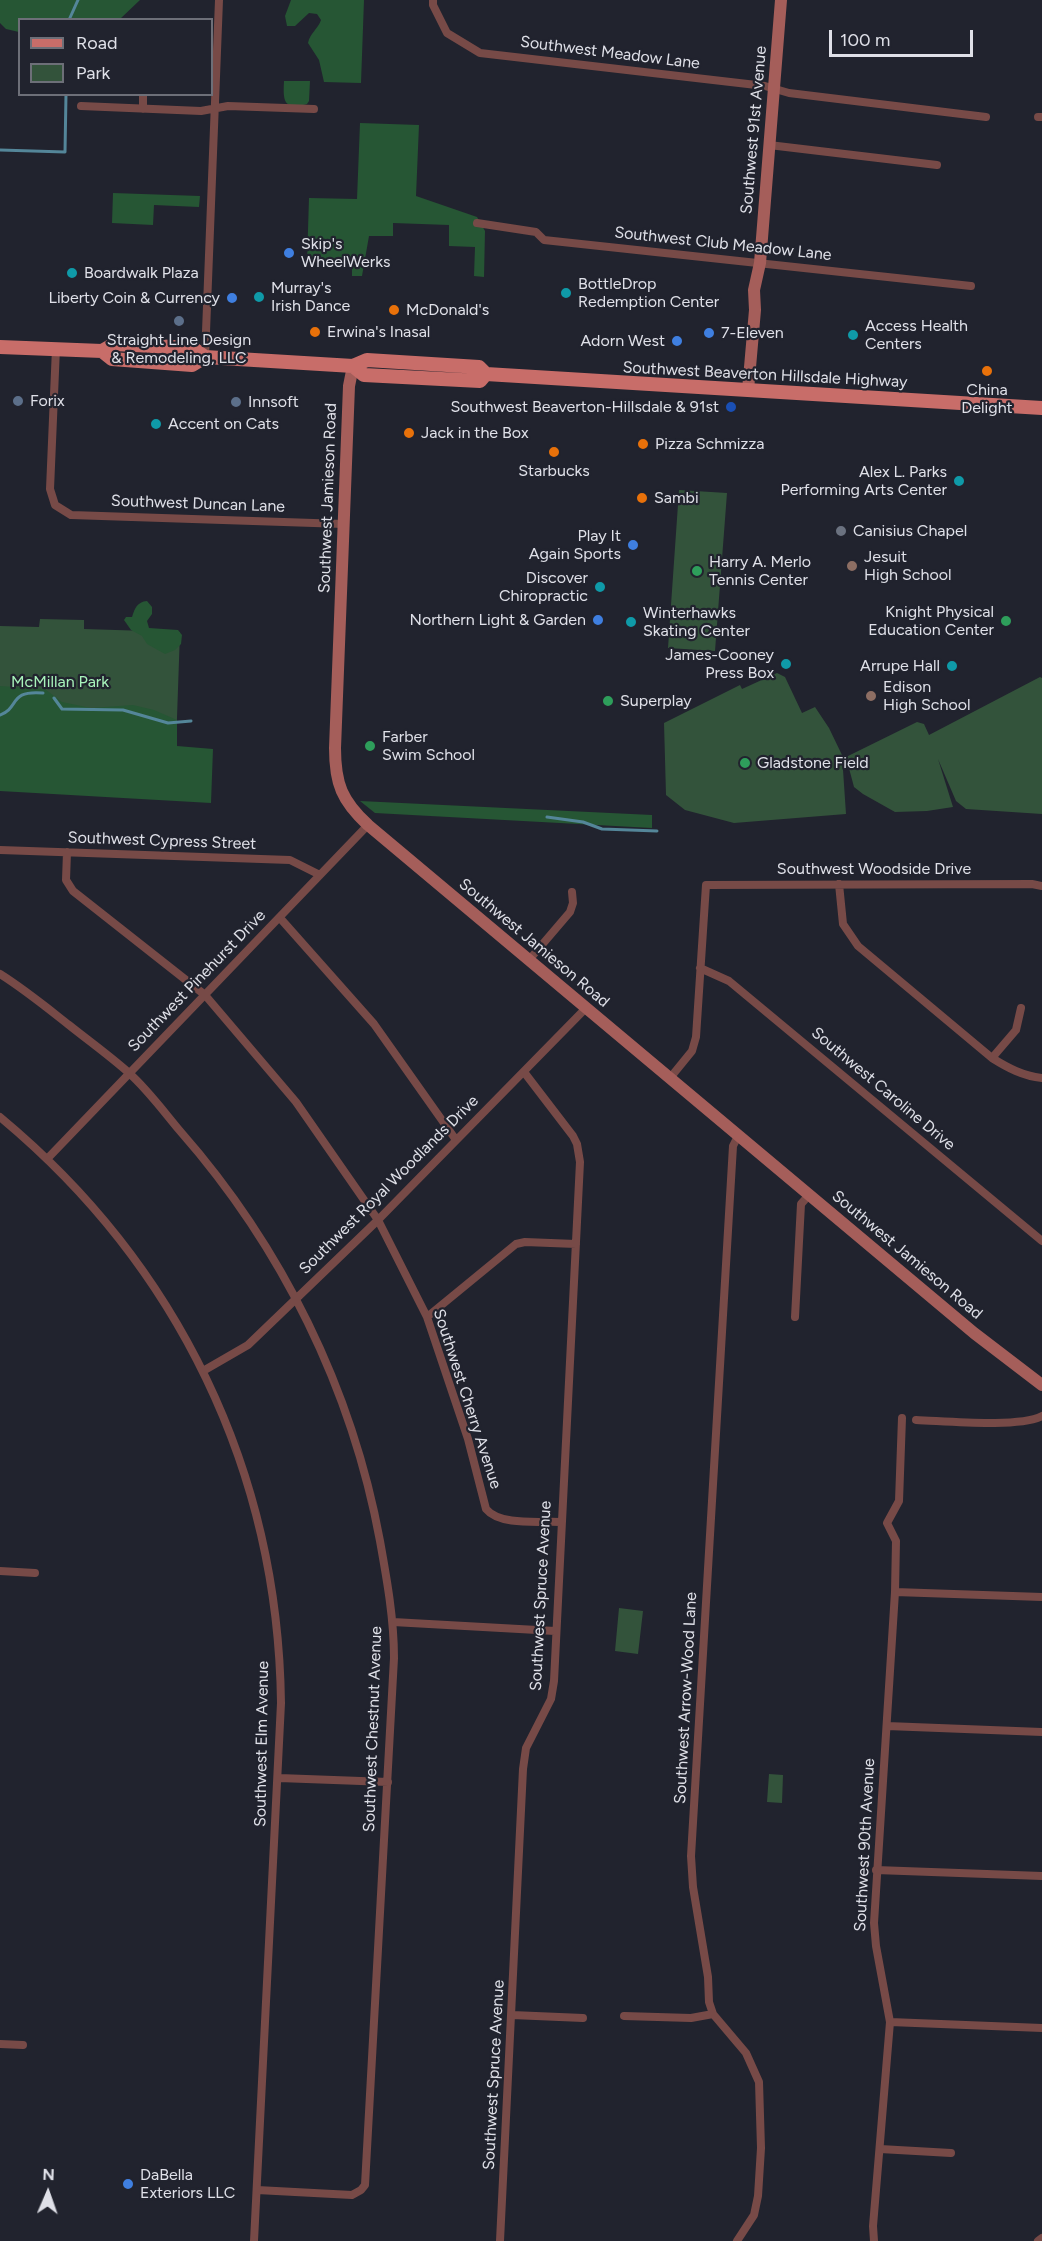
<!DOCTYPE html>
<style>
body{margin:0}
#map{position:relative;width:1042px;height:2241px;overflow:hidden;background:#21232e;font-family:Figtree,sans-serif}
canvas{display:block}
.legend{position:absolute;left:18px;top:18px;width:195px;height:78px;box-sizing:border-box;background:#21232e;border:2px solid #6d6f78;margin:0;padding:8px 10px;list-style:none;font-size:18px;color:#dfe0e8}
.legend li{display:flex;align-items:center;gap:12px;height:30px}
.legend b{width:30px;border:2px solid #6d6f78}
.north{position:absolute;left:18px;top:2163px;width:60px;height:60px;-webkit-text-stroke:4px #21232e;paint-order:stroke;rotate:2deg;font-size:16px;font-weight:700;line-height:24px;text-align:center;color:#dfe0e8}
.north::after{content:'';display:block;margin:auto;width:21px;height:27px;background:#dfe0e8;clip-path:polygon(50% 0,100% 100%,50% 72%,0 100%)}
.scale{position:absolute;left:829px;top:30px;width:144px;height:27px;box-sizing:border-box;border:3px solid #dfe0e8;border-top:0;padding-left:8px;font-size:18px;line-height:21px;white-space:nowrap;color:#dfe0e8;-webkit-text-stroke:4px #21232e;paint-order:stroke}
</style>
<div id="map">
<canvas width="1042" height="2241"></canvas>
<ul class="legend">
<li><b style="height:8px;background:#c86d69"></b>Road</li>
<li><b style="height:16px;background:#33533b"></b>Park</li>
</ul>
<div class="north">N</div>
<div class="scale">100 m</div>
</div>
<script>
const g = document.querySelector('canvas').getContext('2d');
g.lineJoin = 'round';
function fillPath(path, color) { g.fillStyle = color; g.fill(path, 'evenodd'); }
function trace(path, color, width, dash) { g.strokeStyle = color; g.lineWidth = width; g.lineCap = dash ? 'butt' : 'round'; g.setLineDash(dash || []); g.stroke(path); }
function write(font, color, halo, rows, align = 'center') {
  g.font = font + ' Figtree,sans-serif'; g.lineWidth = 4.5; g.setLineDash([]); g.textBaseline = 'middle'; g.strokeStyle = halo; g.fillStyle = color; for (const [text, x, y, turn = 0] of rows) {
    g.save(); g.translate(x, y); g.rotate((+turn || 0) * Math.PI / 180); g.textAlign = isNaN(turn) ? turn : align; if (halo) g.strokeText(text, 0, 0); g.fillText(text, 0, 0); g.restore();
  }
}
fillPath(new Path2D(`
 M679 490 727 493 715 651 668 648Z
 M40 619 84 620V629L180 632 176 746 0 736V626L39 627Z
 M777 673 785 677 802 713 815 707 829 728 842 755 846 814 734 823 685 810 666 795 664 723 740 685 742 689Z
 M1040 677 1042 678V814L966 809 956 801 938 759 953 807 927 811 895 812 863 794 854 787 846 757 917 722 924 724 929 735Z
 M619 1608 643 1611 638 1654 615 1651Z
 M769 1774 783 1775 782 1803 767 1802Z`), '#33533b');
fillPath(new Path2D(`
 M0 0H140L120 19 20 20 19 32 6 29 0 23Z
 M291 0H364L361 83 324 82 319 60 308 43C310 33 318 29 321 20L317 14 309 13 295 26H287L285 16Z
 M284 81H310L309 101 307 104C283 111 283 100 284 81Z
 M360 123 419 125 416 196 477 217 485 231 484 277 474 276 475 247 449 246V225L393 223V236H369L362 276H352V265L307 262 309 198 357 199Z
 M113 193 200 196 199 207 154 205 153 225 112 223Z
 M147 601 152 607V614L147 621 149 628 178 630 182 635 181 644 175 650 165 654 147 644 142 636 131 630 124 620 126 617H132C135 608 137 602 147 601Z
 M0 686 45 689 62 702 91 708 133 705 154 710 177 720V746L213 749 211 803 0 791Z
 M360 801 652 815V828L375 813Z`), '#265634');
trace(new Path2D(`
 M69 20 78 0
 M0 150 65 152 66 94
 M54 698 62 709 123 710 168 723 191 721
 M0 715C20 708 8 690 43 693
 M547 817 583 822 602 829 657 831`), '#548699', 3);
trace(new Path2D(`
 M433 0V5L447 33 480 53 765 86 789 93 986 117
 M81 106 201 111 228 106 314 109
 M143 109V94
 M1038 117H1042
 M769 145 937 165
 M477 223 536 232 544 240 971 286
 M56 348 50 489 55 505 71 515 344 524
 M205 357 219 0
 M0 850 290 860 320 875
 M67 852 66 880 73 891 205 995 296 1102 378 1220 427 1317 468 1439 486 1509C500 1526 539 1521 560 1522
 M839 884 843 924 858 946 992 1058C1008 1068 1023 1076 1042 1078
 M280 918 374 1024 456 1140
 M529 960 570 912 573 903 572 892
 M700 968 729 981 1042 1241
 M0 974C24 989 46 1007 69 1025 89 1041 110 1056 129 1073 148 1090 164 1112 180 1131 282 1247 352 1389 380 1541 387 1580 394 1619 394 1658L365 2185 361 2190 352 2195 257 2190
 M992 1058 1016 1030 1021 1008
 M670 1078 692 1051 696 1037 706 885 1032 884 1042 886
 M0 1117C178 1265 278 1471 281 1703L254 2241
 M48 1158 368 825
 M427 1317 516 1244 525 1242 576 1244
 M795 1317 801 1204 809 1195
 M203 1371 248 1345 378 1220 586 1008
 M916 1420C946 1421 1018 1428 1042 1416
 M0 1571 35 1573
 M895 1592 1042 1597
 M393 1622 555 1631
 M887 1726 1042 1732
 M279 1778 388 1782
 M876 1870 1042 1876
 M512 2015 583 2018
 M624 2016 691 2018 713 2014
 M890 2022 1042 2028
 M0 2044 23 2045
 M880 2149 951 2153
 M500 2241 523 1769 526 1748 551 1699 554 1681 580 1162 577 1144 573 1136 524 1072
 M737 2241 754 2215 758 2196 761 2148 759 2082 746 2053 713 2014 709 2002 708 1977 693 1887 691 1856 733 1146 738 1136
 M874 2241 873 2226 890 2022 876 1946 874 1923 895 1592 896 1541 887 1523 899 1501 902 1418
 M1038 2241 1042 2238`), '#774a47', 8);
trace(new Path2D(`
 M353 366 349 386 335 748C335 784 342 801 368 825L974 1333 1042 1385
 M748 390 755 310 754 290 760 263 781 0`), '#a55e5a', 12);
trace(new Path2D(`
 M0 347 102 351 112 359 192 365 205 357
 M102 351 114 344 193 348 205 357 353 366 367 360 479 367 486 374 1042 408
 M353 366 364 375 480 381 486 374`), '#c86d69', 14);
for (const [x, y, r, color] of [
 [289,253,6,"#3f7fe0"],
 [72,273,6,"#0f9aa8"],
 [566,293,6,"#0f9aa8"],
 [259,297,6,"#0f9aa8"],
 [232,298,6,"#3f7fe0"],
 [394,310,6,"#e8710a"],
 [179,321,6,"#5c6f8a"],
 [315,332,6,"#e8710a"],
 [709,333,6,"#3f7fe0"],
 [853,335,6,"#0f9aa8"],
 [677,341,6,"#3f7fe0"],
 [987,371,6,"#e8710a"],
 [18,401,6,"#5c6f8a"],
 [236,402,6,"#5c6f8a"],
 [731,407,6,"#1a4fb4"],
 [156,424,6,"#0f9aa8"],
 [409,433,6,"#e8710a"],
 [643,444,6,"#e8710a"],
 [554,452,6,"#e8710a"],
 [959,481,6,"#0f9aa8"],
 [642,498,6,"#e8710a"],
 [841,531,6,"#6b7280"],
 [633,545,6,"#3f7fe0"],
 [852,566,6,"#8d6e63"],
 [697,571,6,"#2e9e5b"],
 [600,587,6,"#0f9aa8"],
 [598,620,6,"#3f7fe0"],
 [1006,621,6,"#2e9e5b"],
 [631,622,6,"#0f9aa8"],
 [786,664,6,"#0f9aa8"],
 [952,666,6,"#0f9aa8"],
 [871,696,6,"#8d6e63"],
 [608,701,6,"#2e9e5b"],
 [370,746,6,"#2e9e5b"],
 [745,763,6,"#2e9e5b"],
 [128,2184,6,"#3f7fe0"]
]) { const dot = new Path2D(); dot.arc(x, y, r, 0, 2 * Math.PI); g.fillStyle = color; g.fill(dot); trace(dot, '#21232e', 2); }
write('16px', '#dfe0e8', '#21232e', [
 ["Southwest Meadow Lane",610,53,7],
 ["Southwest 91st Avenue",754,130,-85],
 ["Southwest Club Meadow Lane",723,244,6],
 ["Southwest Beaverton Hillsdale Highway",765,375,3],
 ["Southwest Jamieson Road",328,498,-88],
 ["Southwest Duncan Lane",198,504,2],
 ["Southwest Cypress Street",162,841,2],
 ["Southwest Woodside Drive",874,869],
 ["Southwest Jamieson Road",534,943,40],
 ["Southwest Pinehurst Drive",197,981,-46],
 ["Southwest Caroline Drive",883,1089,40],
 ["Southwest Royal Woodlands Drive",389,1185,-45],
 ["Southwest Jamieson Road",907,1255,40],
 ["Southwest Cherry Avenue",467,1399,72],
 ["Southwest Spruce Avenue",541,1596,-87],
 ["Southwest Arrow-Wood Lane",686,1698,-87],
 ["Southwest Chestnut Avenue",373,1729,-88],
 ["Southwest Elm Avenue",262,1744,-89],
 ["Southwest 90th Avenue",865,1845,-87],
 ["Southwest Spruce Avenue",494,2075,-87]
]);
write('16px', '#dfe0e8', '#21232e', [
 ["Skip's",301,244],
 ["WheelWerks",301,262],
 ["Boardwalk Plaza",84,273],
 ["BottleDrop",578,284],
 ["Redemption Center",578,302],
 ["Murray's",271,288],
 ["Irish Dance",271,306],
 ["Liberty Coin & Currency",220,298,"right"],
 ["McDonald's",406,310],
 ["Access Health",865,326],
 ["Centers",865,344],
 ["Erwina's Inasal",327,332],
 ["7-Eleven",721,333],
 ["Straight Line Design",179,340,"center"],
 ["& Remodeling, LLC",179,358,"center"],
 ["Adorn West",665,341,"right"],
 ["China",987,390,"center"],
 ["Delight",987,408,"center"],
 ["Forix",30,401],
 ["Innsoft",248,402],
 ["Southwest Beaverton-Hillsdale & 91st",719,407,"right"],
 ["Accent on Cats",168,424],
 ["Jack in the Box",421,433],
 ["Pizza Schmizza",655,444],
 ["Starbucks",554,471,"center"],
 ["Alex L. Parks",947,472,"right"],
 ["Performing Arts Center",947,490,"right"],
 ["Sambi",654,498],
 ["Canisius Chapel",853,531],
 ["Play It",621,536,"right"],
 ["Again Sports",621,554,"right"],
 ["Jesuit",864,557],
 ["High School",864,575],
 ["Harry A. Merlo",709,562],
 ["Tennis Center",709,580],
 ["Discover",588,578,"right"],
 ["Chiropractic",588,596,"right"],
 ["Knight Physical",994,612,"right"],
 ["Education Center",994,630,"right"],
 ["Winterhawks",643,613],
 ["Skating Center",643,631],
 ["Northern Light & Garden",586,620,"right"],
 ["James-Cooney",774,655,"right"],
 ["Press Box",774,673,"right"],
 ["Arrupe Hall",940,666,"right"],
 ["Edison",883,687],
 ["High School",883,705],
 ["Superplay",620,701],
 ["Farber",382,737],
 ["Swim School",382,755],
 ["Gladstone Field",757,763],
 ["DaBella",140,2175],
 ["Exteriors LLC",140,2193]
], 'left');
write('16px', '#a8f3bb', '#21232e', [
 ["McMillan Park",60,682]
]);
</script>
